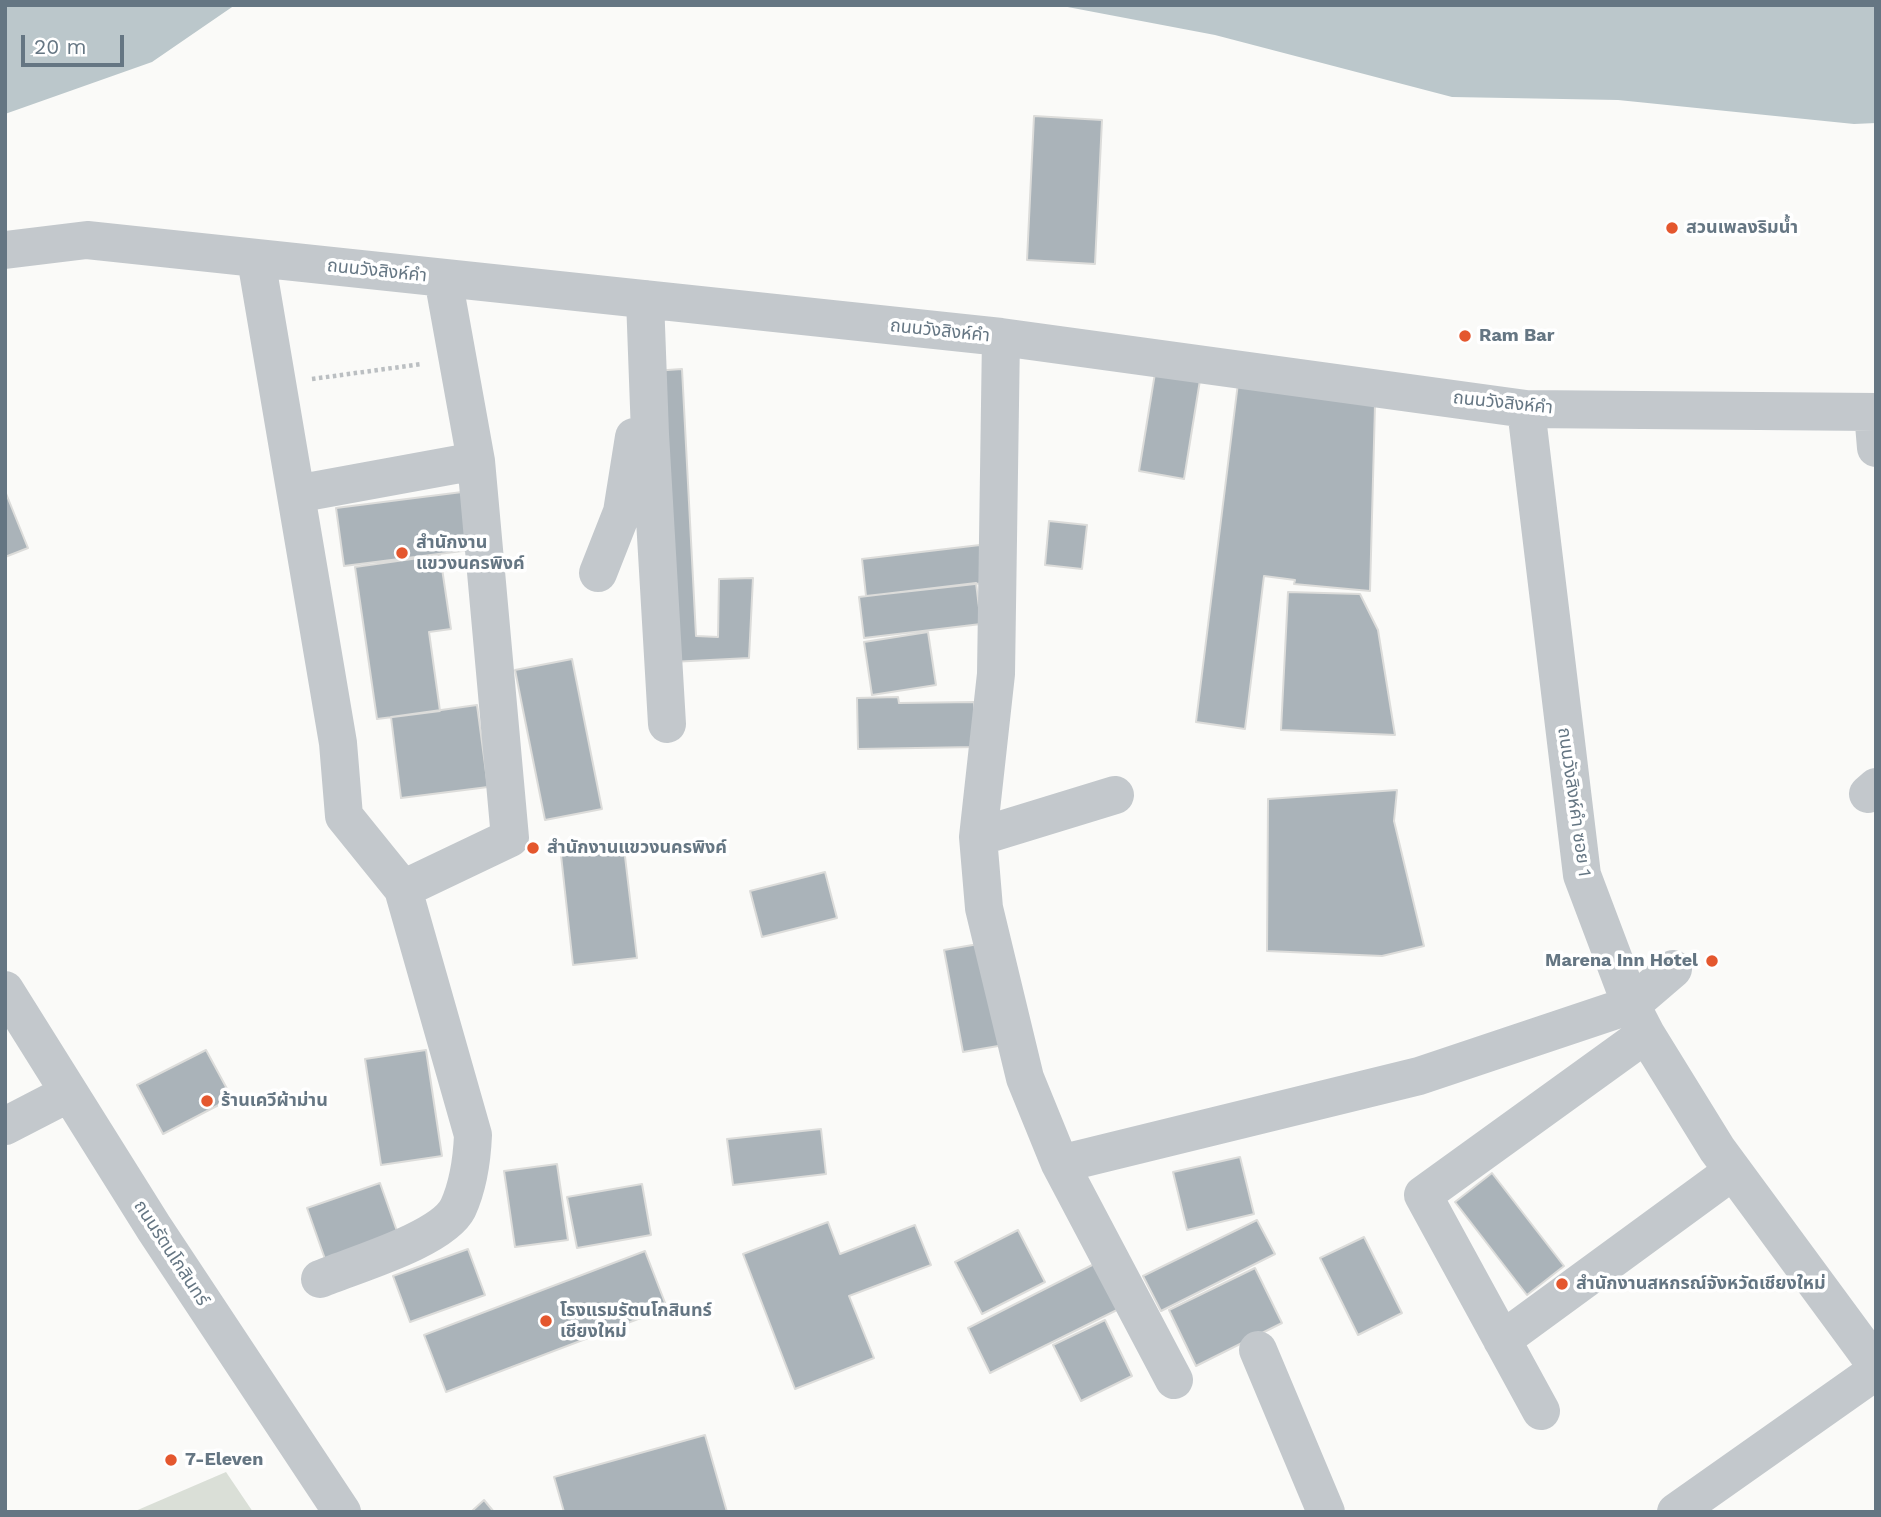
<!DOCTYPE html>
<meta charset="utf-8">
<style>
body{margin:0}
#map{position:relative;width:1881px;height:1517px;overflow:hidden;background:#fafaf8;font-family:"Work Sans",sans-serif}
canvas{display:block}
.frame{position:absolute;inset:0;border:7px solid #657683;pointer-events:none}
.scale{position:absolute;left:21px;top:35px;width:103px;height:32px;box-sizing:border-box;border:4px solid #657683;border-top:0;padding-left:9px;font-size:21px;line-height:24px;white-space:nowrap;color:#657683;-webkit-text-stroke:5px #fff;paint-order:stroke}
</style>
<div id="map">
<canvas width="1881" height="1517"></canvas>
<div class="frame"></div>
<div class="scale">20 m</div>
</div>
<script>
const g = document.querySelector('canvas').getContext('2d');
g.lineJoin = 'round';
function fillPath(path, color) { g.fillStyle = color; g.fill(path, 'evenodd'); }
function trace(path, color, width, dash) { g.strokeStyle = color; g.lineWidth = width; g.lineCap = dash ? 'butt' : 'round'; g.setLineDash(dash || []); g.stroke(path); }
function write(font, color, halo, rows, align = 'center') {
  g.font = font + ' "Work Sans","Noto Sans Thai",sans-serif'; g.lineWidth = 7; g.setLineDash([]); g.textBaseline = 'middle'; g.strokeStyle = halo; g.fillStyle = color; for (const [text, x, y, turn = 0] of rows) {
    g.save(); g.translate(x, y); g.rotate((+turn || 0) * Math.PI / 180); g.textAlign = isNaN(turn) ? turn : align; if (halo) g.strokeText(text, 0, 0); g.fillText(text, 0, 0); g.restore();
  }
}
fillPath(new Path2D(`
 M226 1472 253 1512H133Z`), '#dadfd7');
fillPath(new Path2D(`
 M5 5H235L152 62 5 114Z
 M1057 5H1876V123L1854 124 1618 100 1452 97 1215 35Z`), '#bbc7cb');
const building = new Path2D(`
 M1034 116 1102 120 1095 264 1027 260Z
 M1156 367 1201 374 1184 479 1139 471Z
 M682 369 696 636 718 637 719 579 753 578 749 658 671 662 653 371Z
 M1239 375 1375 405 1370 591 1294 584 1295 580 1264 576 1245 729 1196 722Z
 M5 491 28 548 5 557Z
 M470 491 478 549 344 566 336 508Z
 M1049 521 1087 525 1082 569 1045 565Z
 M980 545 984 583 866 596 862 559Z
 M440 555 451 629 429 632 440 711 377 719 355 567Z
 M976 583 981 624 864 638 859 597Z
 M1288 592 1360 594 1378 630 1395 735 1281 730Z
 M928 632 936 685 872 695 864 642Z
 M572 659 602 809 545 820 515 670Z
 M898 697 899 703 974 702 975 747 858 749 857 698Z
 M477 705 488 787 401 798 391 717Z
 M1397 790 1394 821 1424 946 1382 956 1267 951 1268 799Z
 M624 848 637 958 573 965 561 855Z
 M825 872 837 918 762 937 750 891Z
 M984 943 1004 1045 963 1052 944 950Z
 M206 1050 232 1098 163 1134 137 1085Z
 M426 1050 442 1156 381 1165 365 1059Z
 M821 1129 826 1174 733 1185 727 1139Z
 M1240 1157 1254 1214 1187 1230 1173 1172Z
 M557 1164 568 1240 515 1247 504 1171Z
 M1492 1173 1564 1266 1527 1295 1455 1202Z
 M380 1183 398 1234 325 1259 307 1208Z
 M642 1184 651 1235 577 1248 567 1197Z
 M1257 1220 1275 1254 1161 1311 1143 1276Z
 M828 1222 840 1254 915 1225 931 1265 849 1296 874 1358 795 1389 743 1254Z
 M1018 1230 1045 1282 982 1314 955 1262Z
 M1364 1237 1402 1313 1358 1335 1320 1258Z
 M468 1249 485 1295 410 1322 393 1276Z
 M645 1251 667 1308 446 1392 424 1335Z
 M1104 1259 1127 1305 990 1373 968 1328Z
 M1255 1268 1282 1323 1196 1366 1169 1310Z
 M1105 1320 1132 1376 1081 1401 1053 1345Z
 M705 1435 727 1512H564L554 1477Z
 M484 1500 494 1512H471Z`);
fillPath(building, '#aab3b9');
trace(building, '#dcdcda', 2);
trace(new Path2D(`
 M312 379 422 364`), '#bbbfc2', 4.5, [3.5, 3.5]);
trace(new Path2D(`
 M5 250 87 240 1001 337 1526 409 1876 412
 M256 259 338 743 344 816 403 889 473 1135C472 1158 468 1186 458 1208 442 1240 353 1265 320 1279
 M645 299 650 434 667 724
 M1001 337 996 674 978 837 984 908 1025 1078 1060 1164 1174 1380
 M1526 409 1582 875 1631 1005 1646 1034 1717 1149 1876 1365
 M1873 412 1876 448
 M296 494 476 461
 M598 573 622 512 634 437
 M1868 794 1876 787
 M978 837 1115 795
 M403 889 510 838 476 461 443 278
 M5 990 154 1228 342 1512
 M5 1126 69 1093
 M1060 1164 1419 1076 1631 1005 1673 969
 M1502 1340 1733 1171
 M1258 1350 1326 1512
 M1541 1411 1423 1195 1646 1034
 M1676 1512 1876 1371`), '#c3c8cc', 38);
for (const [x, y, r, color] of [
 [1672,228,7,"#e4572e"],
 [1465,336,7,"#e4572e"],
 [402,553,7,"#e4572e"],
 [533,848,7,"#e4572e"],
 [1712,961,7,"#e4572e"],
 [207,1101,7,"#e4572e"],
 [1562,1284,7,"#e4572e"],
 [546,1321,7,"#e4572e"],
 [171,1460,7,"#e4572e"]
]) { const dot = new Path2D(); dot.arc(x, y, r, 0, 2 * Math.PI); g.fillStyle = color; g.fill(dot); trace(dot, '#fff', 2.5); }
write('bold 18px', '#657683', '#fff', [
 ["สวนเพลงริมน้ำ",1686,228],
 ["Ram Bar",1479,336],
 ["สำนักงาน",416,543],
 ["แขวงนครพิงค์",416,564],
 ["สำนักงานแขวงนครพิงค์",547,848],
 ["Marena Inn Hotel",1698,961,"right"],
 ["ร้านเควีผ้าม่าน",221,1101],
 ["สำนักงานสหกรณ์จังหวัดเชียงใหม่",1576,1284],
 ["โรงแรมรัตนโกสินทร์",560,1311],
 ["เชียงใหม่",560,1332],
 ["7-Eleven",185,1460]
], 'left');
write('18px', '#657683', '#fff', [
 ["ถนนวังสิงห์คำ",377,271,6],
 ["ถนนวังสิงห์คำ",940,331,6],
 ["ถนนวังสิงห์คำ",1503,403,6],
 ["ถนนวังสิงห์คำ ซอย 1",1574,802,82],
 ["ถนนรัตนโกสินทร์",171,1253,57]
]);
</script>
